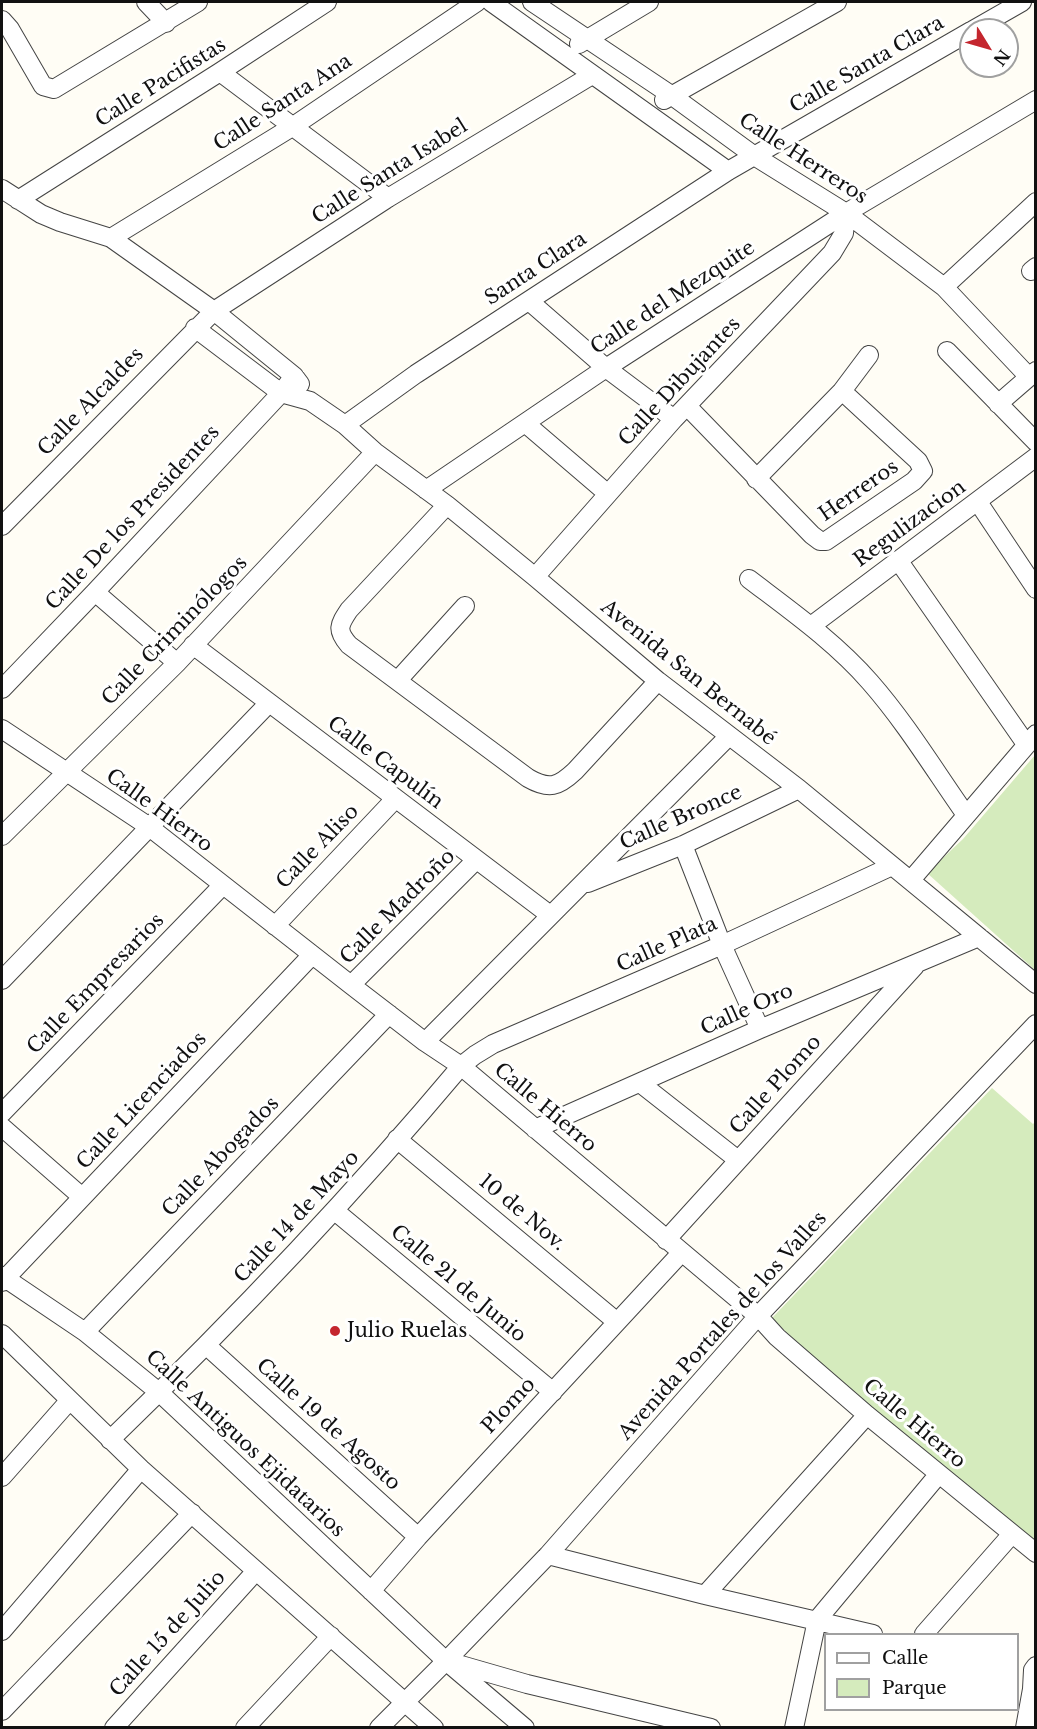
<!DOCTYPE html>
<meta charset="utf-8">
<style>
body{margin:0}
#map{position:relative;width:1037px;height:1729px;overflow:hidden;background:#fffdf5;font-family:"Libre Baskerville",serif}
canvas{display:block}
.frame{position:absolute;inset:0;border:3px solid #111;pointer-events:none}
.legend{position:absolute;left:824px;top:1633px;width:195px;height:78px;box-sizing:border-box;background:#fff;border:2px solid #a0a0a0;margin:0;padding:8px 10px;list-style:none;font-size:18px;color:#111}
.legend li{display:flex;align-items:center;gap:12px;height:30px}
.legend b{width:30px;border:2px solid #a0a0a0}
.north{position:absolute;left:959px;top:18px;width:60px;height:60px;box-sizing:border-box;background:#fff;border:2px solid #a0a0a0;border-radius:50%;rotate:127deg;font-size:16px;font-weight:700;line-height:24px;text-align:center;color:#111}
.north::after{content:'';display:block;margin:auto;width:21px;height:27px;background:#c4262e;clip-path:polygon(50% 0,100% 100%,50% 72%,0 100%)}
</style>
<div id="map">
<canvas width="1037" height="1729"></canvas>
<div class="frame"></div>
<ul class="legend">
<li><b style="height:8px;background:#fff"></b>Calle</li>
<li><b style="height:16px;background:#d5ebbd"></b>Parque</li>
</ul>
<div class="north">N</div>
</div>
<script>
const g = document.querySelector('canvas').getContext('2d');
g.lineJoin = 'round';
function fillPath(path, color) { g.fillStyle = color; g.fill(path, 'evenodd'); }
function trace(path, color, width, dash) { g.strokeStyle = color; g.lineWidth = width; g.lineCap = dash ? 'butt' : 'round'; g.setLineDash(dash || []); g.stroke(path); }
function write(font, color, halo, rows, align = 'center') {
  g.font = font + ' "Libre Baskerville",serif'; g.lineWidth = 6; g.setLineDash([]); g.textBaseline = 'middle'; g.strokeStyle = halo; g.fillStyle = color; for (const [text, x, y, turn = 0] of rows) {
    g.save(); g.translate(x, y); g.rotate((+turn || 0) * Math.PI / 180); g.textAlign = isNaN(turn) ? turn : align; if (halo) g.strokeText(text, 0, 0); g.fillText(text, 0, 0); g.restore();
  }
}
fillPath(new Path2D(`
 M1035 755V970L927 873 963 839Z
 M992 1088 1033 1124 1035 1122V1549L810 1356 772 1318Z`), '#d5ebbd');
const minor = new Path2D(`
 M146 2 166 23
 M491 2 728 171
 M532 2 671 95 756 157 846 213 944 287 1029 377
 M2 20 10 29 43 86 54 89 198 2
 M973 30 1022 2
 M579 44 649 2
 M220 72 388 198
 M664 100 837 2
 M2 189 41 214 60 222 111 238 214 311 294 376 300 384
 M18 200 220 72 327 2
 M111 238 292 127 477 2
 M1031 271 1036 267
 M944 287 1036 202
 M529 301 606 368 674 419
 M195 328 281 393 310 401 345 425 375 452 447 505 535 577 658 681 799 789 1036 984
 M947 351 1036 442
 M998 404 1036 371
 M687 406 812 535 820 541H826L914 481 923 471 918 461 842 391
 M525 423 608 494
 M345 425 416 374 728 171 971 31
 M756 479 842 391 869 355
 M426 490 606 368 846 213 1036 100
 M978 502 1036 589
 M447 505 349 610C339 625 336 630 349 645L528 778C549 790 558 787 575 771L658 681
 M2 526 214 311 388 198 592 75
 M898 560 1026 744
 M535 577 674 419 832 253 844 233 846 213
 M749 579C791 611 835 642 870 682 906 723 935 771 966 815
 M95 592 177 663
 M811 626 1036 457
 M193 645 550 915
 M398 680 465 606
 M2 689 95 592 281 393 294 376
 M2 729 148 826 351 985 425 1042 461 1066 758 1316 777 1337 867 1415 1036 1553
 M2 836 177 663 375 452
 M683 845 722 945 760 1029
 M911 880 1036 734
 M588 883 683 845 799 789
 M275 926 395 799
 M2 980 269 703
 M351 985 476 860
 M425 1042 729 736
 M640 1083 738 1160
 M2 1113 222 886
 M2 1127 82 1197
 M535 1129 760 1029 979 937
 M397 1139 617 1322
 M335 1211 553 1392
 M666 1240 915 966
 M2 1276 85 1332 160 1393 446 1661 525 1728
 M2 1282 312 955
 M85 1332 389 1014
 M2 1334 141 1469 434 1728
 M207 1346 418 1537
 M110 1440C233 1321 351 1197 461 1066L475 1055 493 1044 722 945 892 866
 M2 1477 69 1401
 M548 1555 705 1595 873 1634
 M371 1591 418 1537 682 1252
 M705 1595 867 1415
 M2 1631 141 1469
 M924 1634 1012 1534
 M454 1663 527 1684 711 1728
 M2 1711 192 1513
 M114 1728 256 1571
 M245 1728 331 1636
 M379 1728 446 1661 548 1555 758 1316 1036 1024
 M794 1728 817 1620 938 1475
 M1025 1728 1032 1689 1033 1670 1036 1666`);
trace(minor, '#444', 20);
trace(minor, '#fff', 18);
for (const [x, y, r, color] of [
 [335,1331,6,"#c4262e"]
]) { const dot = new Path2D(); dot.arc(x, y, r, 0, 2 * Math.PI); g.fillStyle = color; g.fill(dot); trace(dot, '#fff', 2); }
write('20px', '#111', '#fff', [
 ["Calle Santa Clara",867,65,-30],
 ["Calle Pacifistas",161,83,-32],
 ["Calle Santa Ana",283,103,-33],
 ["Calle Herreros",803,159,33],
 ["Calle Santa Isabel",390,172,-32],
 ["Santa Clara",536,269,-33],
 ["Calle del Mezquite",673,298,-33],
 ["Calle Dibujantes",680,382,-47],
 ["Calle Alcaldes",91,402,-46],
 ["Herreros",859,491,-35],
 ["Calle De los Presidentes",133,518,-47],
 ["Regulizacion",910,524,-36],
 ["Calle Criminólogos",175,631,-46],
 ["Avenida San Bernabé",688,673,39],
 ["Calle Capulín",385,763,37],
 ["Calle Hierro",159,811,36],
 ["Calle Bronce",681,818,-24],
 ["Calle Aliso",318,847,-46],
 ["Calle Madroño",398,907,-45],
 ["Calle Plata",667,945,-24],
 ["Calle Empresarios",96,984,-46],
 ["Calle Oro",747,1010,-24],
 ["Calle Plomo",776,1085,-48],
 ["Calle Licenciados",142,1101,-47],
 ["Calle Hierro",545,1108,40],
 ["Calle Abogados",221,1157,-46],
 ["10 de Nov.",522,1213,40],
 ["Calle 14 de Mayo",297,1217,-47],
 ["Calle 21 de Junio",458,1284,40],
 ["Avenida Portales de los Valles",723,1326,-48],
 ["Plomo",509,1406,-47],
 ["Calle Hierro",914,1424,40],
 ["Calle 19 de Agosto",328,1425,42],
 ["Calle Antiguos Ejidatarios",245,1444,43],
 ["Calle 15 de Julio",168,1634,-48]
]);
write('20px', '#111', '#fff', [
 ["Julio Ruelas",347,1331]
], 'left');
</script>
